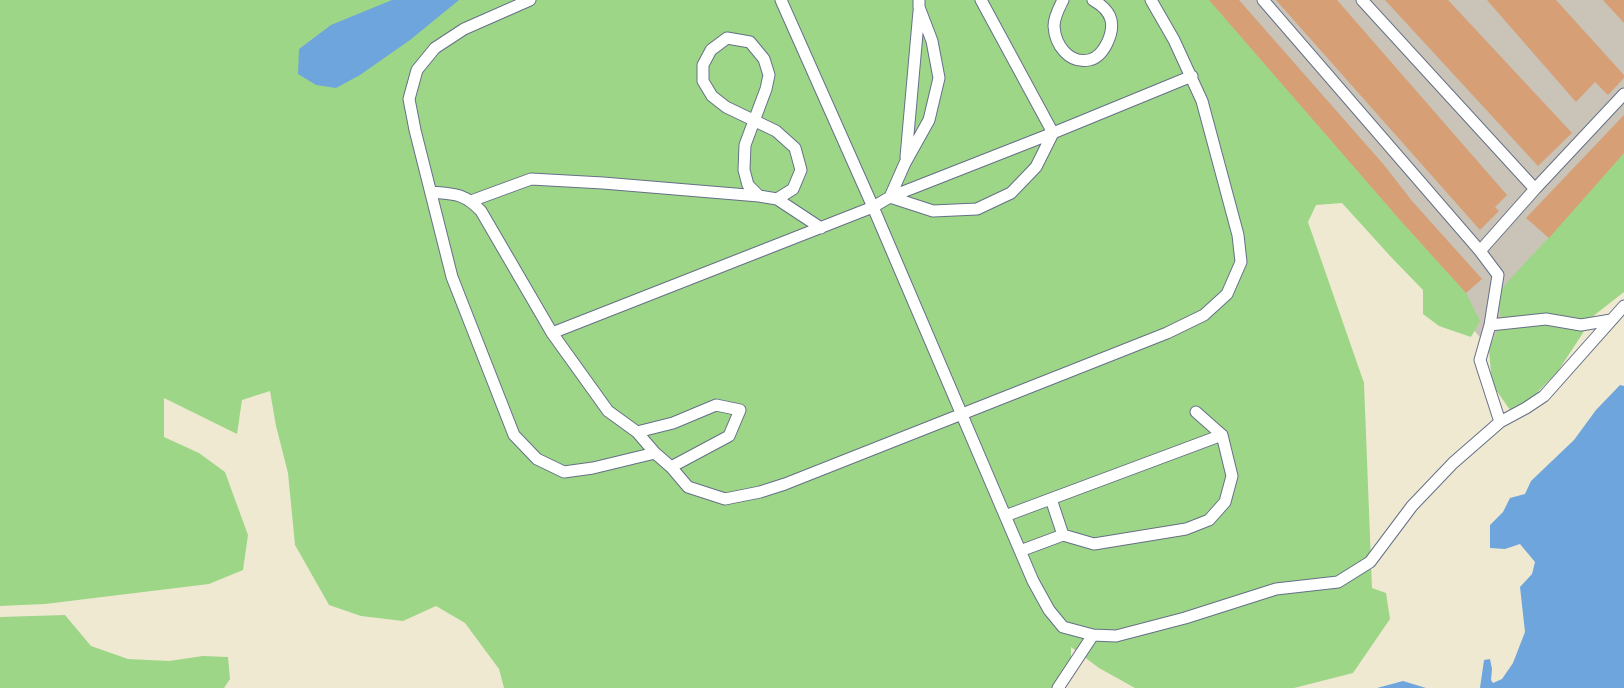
<!DOCTYPE html>
<style>
body{margin:0}
canvas{display:block;background:#efe9d2}
</style>
<canvas width="1624" height="688"></canvas>
<script>
const g = document.querySelector('canvas').getContext('2d');
g.lineJoin = 'round';
function fillPath(path, color) { g.fillStyle = color; g.fill(path, 'evenodd'); }
function trace(path, color, width, dash) { g.strokeStyle = color; g.lineWidth = width; g.lineCap = dash ? 'butt' : 'round'; g.setLineDash(dash || []); g.stroke(path); }
fillPath(new Path2D(`
 M1197 0H1624V282L1526 392 1208 15Z`), '#cac3b8');
fillPath(new Path2D(`
 M0 0H1209L1400 220 1466 293 1480 321 1471 337 1439 326 1423 314V290L1391 257 1342 203 1316 205 1308 222 1364 383 1372 588 1386 593 1390 619 1353 673 1294 688H1135L1099 668 1071 647V680L1061 688H504L499 669 465 623 436 606 403 621 361 616 329 605 295 545 288 473 276 426 270 391 242 400 237 434 164 398V437L199 453 225 472 248 535 243 570 209 584 45 604 0 606Z
 M1624 153V292L1592 317 1581 336 1558 371 1525 405 1510 410 1492 384 1489 350 1501 321 1498 294 1511 278 1549 237Z
 M65 615 91 646 128 659 169 661 203 656 228 657 230 679 224 688H0V617Z`), '#9ed688');
fillPath(new Path2D(`
 M392 0H459L410 40 360 75 336 88 316 85 298 74 299 49 331 25Z
 M1620 385 1624 386V688H1480L1484 660 1490 659 1492 669 1491 680 1493 683 1502 679 1513 663 1525 632 1520 587 1532 574 1535 562 1520 544 1505 549 1490 548V525L1503 512 1510 498 1525 494 1531 481 1574 440 1596 410Z
 M1403 681 1426 688H1377Z`), '#6ea5dc');
fillPath(new Path2D(`
 M1209 0H1239L1384 165 1412 201 1482 279 1466 293 1400 220Z
 M1276 0H1337L1507 195 1495 207 1499 211 1480 230Z
 M1385 0H1448L1572 133 1538 166Z
 M1487 0H1556L1624 75V78L1608 95 1595 82 1576 102Z
 M1603 0H1624V23Z
 M1624 115V153L1549 238 1526 218Z`), '#d69f76');
const service = new Path2D(`
 M530 0 464 29 435 48 417 70 409 99 415 130 452 277 514 435 537 459 564 472 593 468 655 453 671 467 688 487 725 499 760 492 785 484 1167 333 1204 315 1227 294 1241 262 1238 235 1202 101 1174 40 1151 0
 M781 0 873 207 1033 581 1049 610 1063 627 1093 635
 M919 0V7L932 41 939 78 929 120 905 163 890 197 933 211 977 209 1011 193 1036 167 1053 133 981 0
 M1063 0C1059 8 1054 17 1054 26 1055 45 1069 64 1089 60 1104 57 1114 33 1111 20 1109 11 1100 4 1093 0
 M1263 0 1480 251 1535 189
 M1362 0 1535 189 1624 94
 M906 157 919 11
 M431 192C454 194 464 193 481 211L552 333 608 411 637 432 655 453
 M759 196 748 185 744 170 745 145 766 89 769 75 764 59 750 42 727 38 711 50 703 65V81L712 96 726 107 776 131 795 148 801 170 793 189 777 199
 M471 201 531 179 603 183 759 196 777 199 821 228
 M1480 251 1498 275 1490 325 1546 319 1581 325 1611 320
 M1490 325 1480 360 1500 422
 M552 333 873 207 890 197 1053 133 1192 76
 M1196 412 1222 435
 M637 432 673 423 716 405 740 410 729 436 671 467
 M1051 499 1063 535
 M1005 516 1222 435 1232 476 1225 502 1209 520 1186 529 1094 544 1063 535 1020 551
 M1058 688 1093 635 1116 636 1185 618 1276 589 1338 582 1370 562 1412 506 1453 463 1500 422 1526 408 1544 396 1624 306`);
trace(service, '#657087', 13);
trace(service, '#fff', 11);
</script>
